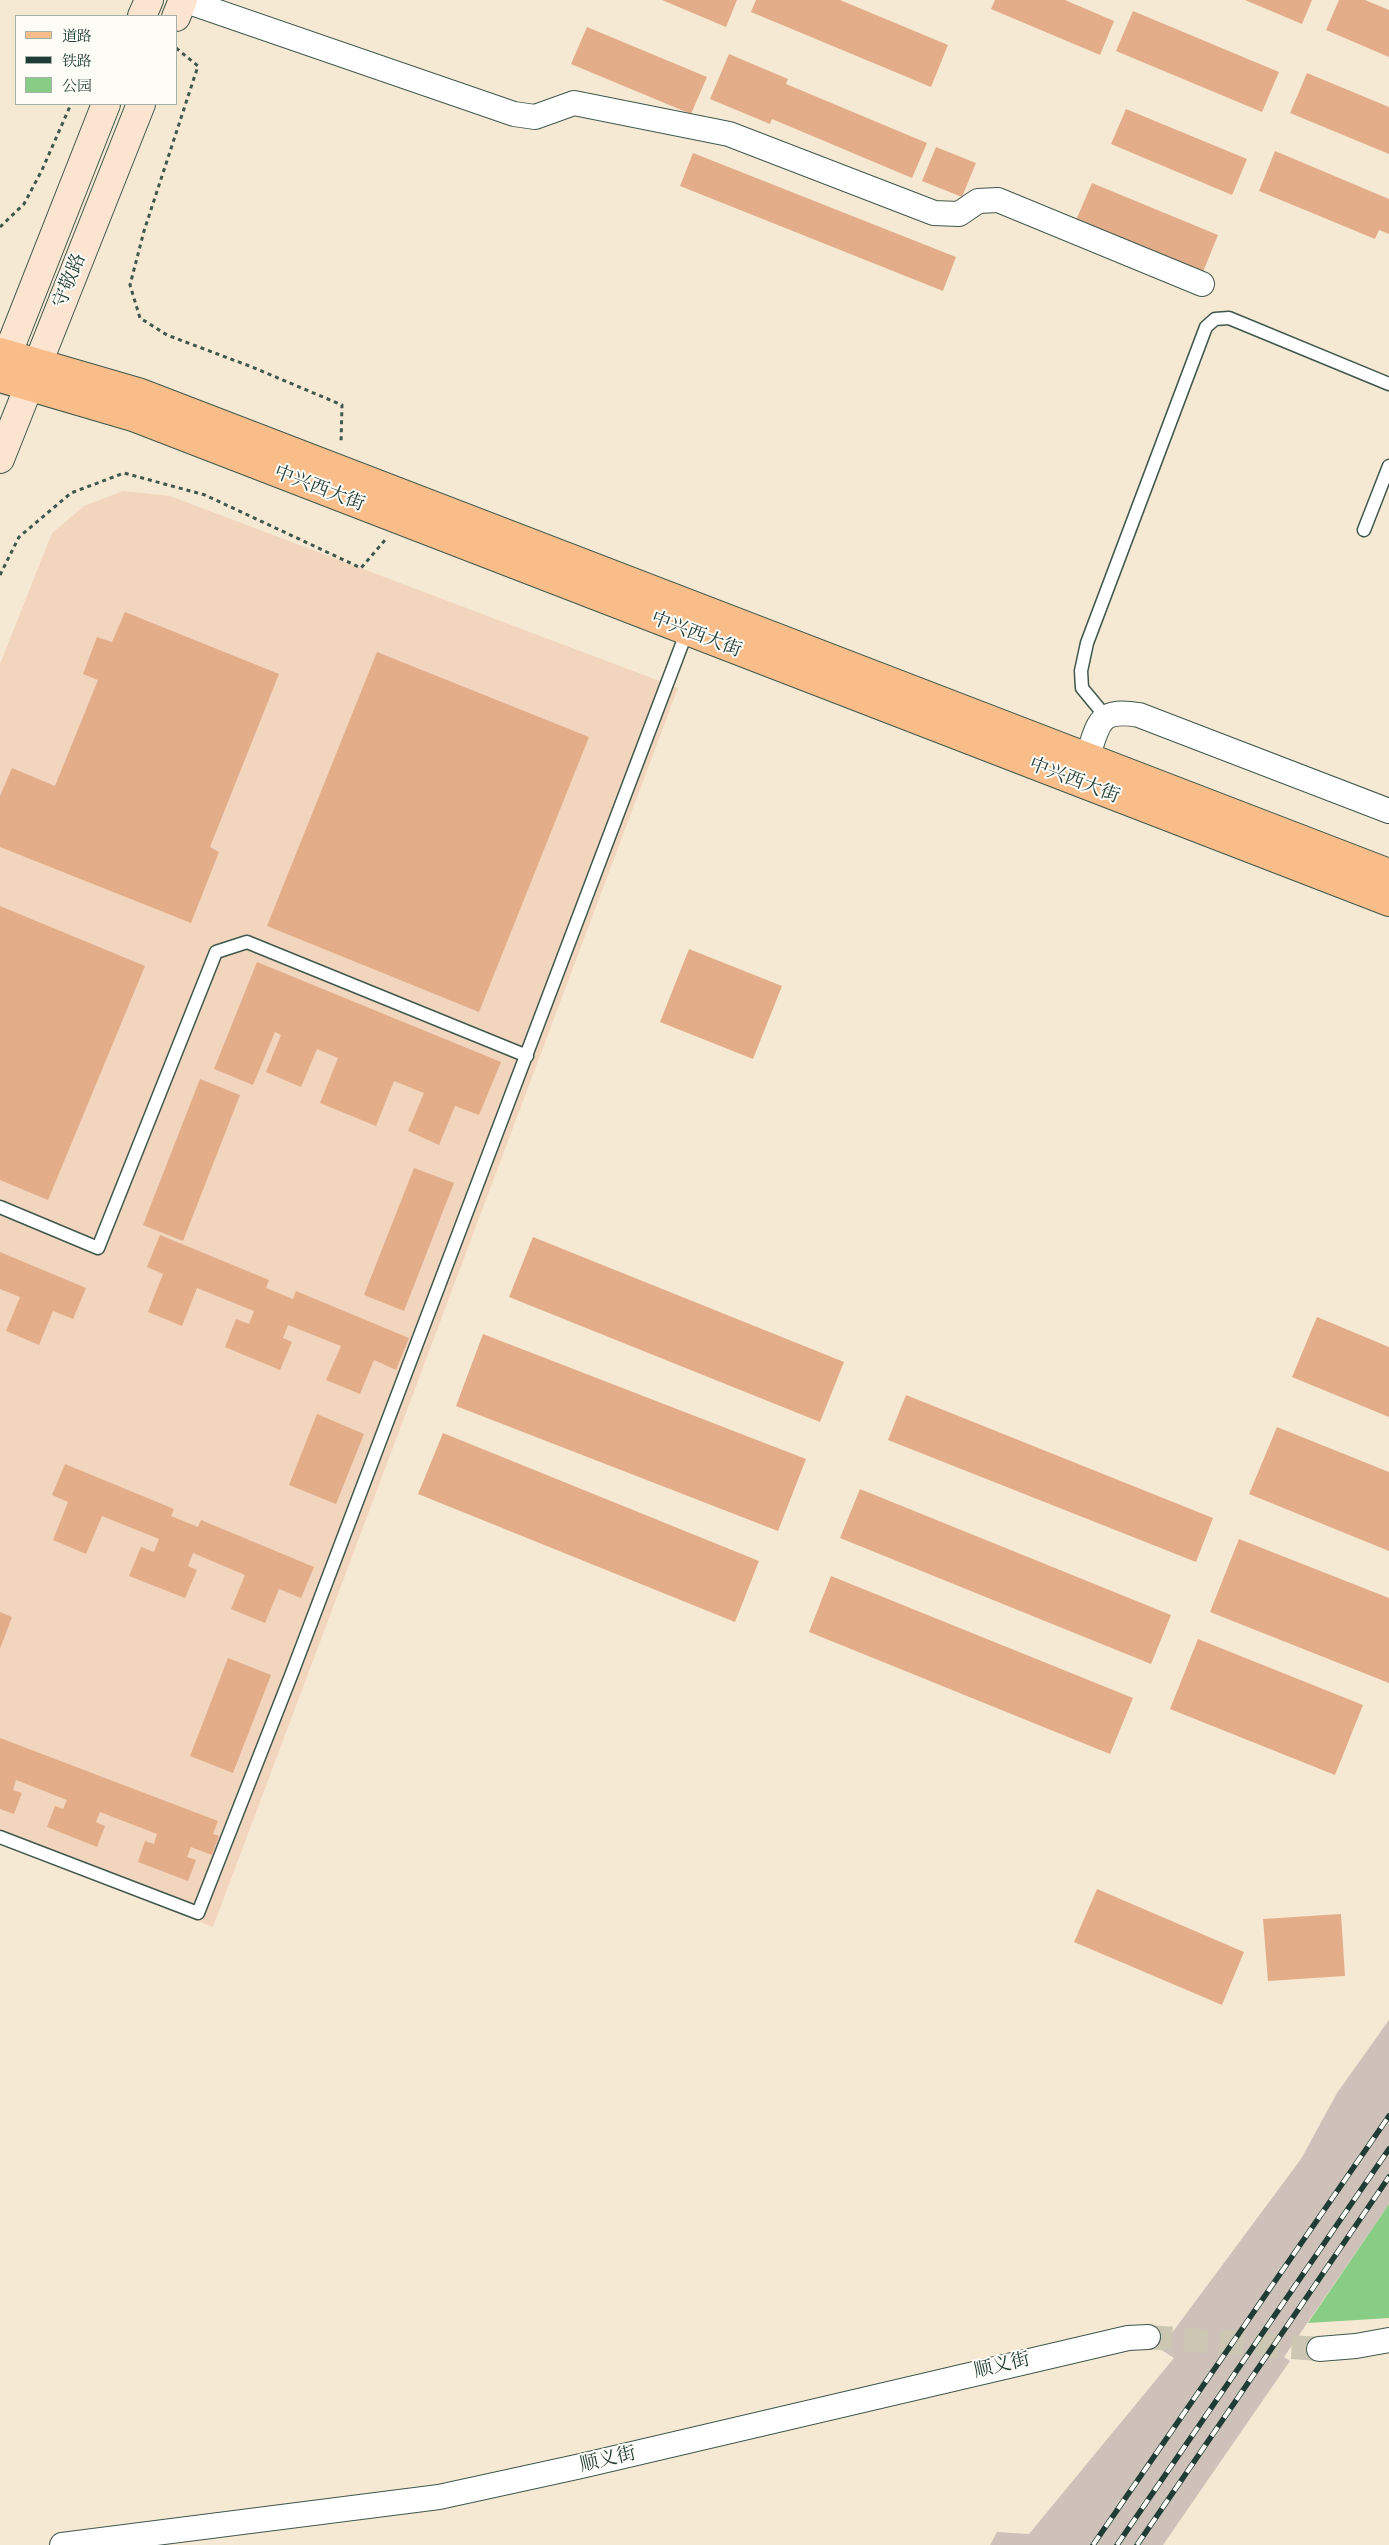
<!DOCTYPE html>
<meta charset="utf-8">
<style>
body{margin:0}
#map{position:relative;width:1389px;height:2545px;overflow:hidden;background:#f6e9d3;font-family:"Gentium Book Plus","Noto Serif SC",serif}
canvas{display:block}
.legend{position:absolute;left:15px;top:15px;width:162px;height:90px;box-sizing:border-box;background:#fdfcf7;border:1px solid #a4b0a9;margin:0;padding:6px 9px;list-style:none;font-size:15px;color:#1f3d34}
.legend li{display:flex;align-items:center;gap:10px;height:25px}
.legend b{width:25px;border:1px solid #a4b0a9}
</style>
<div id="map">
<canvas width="1389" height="2545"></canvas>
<ul class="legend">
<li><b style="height:6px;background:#f8bd89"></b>道路</li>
<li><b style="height:6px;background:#1f3d34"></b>铁路</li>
<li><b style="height:14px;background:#88cc86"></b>公园</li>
</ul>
</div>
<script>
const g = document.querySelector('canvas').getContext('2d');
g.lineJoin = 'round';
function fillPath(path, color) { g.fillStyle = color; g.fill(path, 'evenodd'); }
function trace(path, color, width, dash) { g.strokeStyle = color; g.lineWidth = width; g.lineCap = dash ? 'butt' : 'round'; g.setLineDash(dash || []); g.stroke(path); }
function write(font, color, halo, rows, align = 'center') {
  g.font = font + ' "Gentium Book Plus","Noto Serif SC",serif'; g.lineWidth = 4; g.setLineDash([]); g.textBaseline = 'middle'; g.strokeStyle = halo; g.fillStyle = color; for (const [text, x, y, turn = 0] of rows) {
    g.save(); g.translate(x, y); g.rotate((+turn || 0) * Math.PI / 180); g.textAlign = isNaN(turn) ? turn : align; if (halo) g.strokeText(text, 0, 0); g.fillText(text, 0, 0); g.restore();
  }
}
fillPath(new Path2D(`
 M123 491 170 496 678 688 213 1927 0 1845V664L52 533 84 506Z`), '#f1d5bd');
fillPath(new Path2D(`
 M1389 2020V2204L1284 2357 1290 2361 1163 2545H990L997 2532 1029 2534 1174 2358 1160 2349 1301 2159 1337 2093Z`), '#cec1ba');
fillPath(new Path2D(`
 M1389 2204V2318L1308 2323Z`), '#88cc86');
fillPath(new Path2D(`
 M662 0H737L726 27Z
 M756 0H840L948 45 931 87 751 12Z
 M995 0H1065L1114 21 1100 55 991 9Z
 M1245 0H1312L1302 24Z
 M1339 0H1365L1389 10V57L1326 30Z
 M1133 11 1279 72 1262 112 1116 51Z
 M587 27 707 77 691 114 571 64Z
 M729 54 788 79 786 84 927 143 912 178 772 119 770 124 710 99Z
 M1307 73 1389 107V154L1290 113Z
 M1126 109 1247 159 1232 195 1111 144Z
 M936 147 976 163 962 197 922 181Z
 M1275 151 1389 199V234L1379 230 1375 239 1259 191Z
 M693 153 956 257 943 291 680 186Z
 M1092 183 1218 235 1203 272 1076 220Z
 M125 612 279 674 210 847 219 852 191 923 0 847V796L12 768 55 786 98 680 83 674 97 637 112 642Z
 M377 652 589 737 479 1012 267 926Z
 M0 906 145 966 48 1200 0 1180Z
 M689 949 782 986 753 1059 660 1022Z
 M257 962 501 1062 479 1115 455 1106 439 1145 408 1131 424 1093 394 1081 376 1126 320 1103 338 1058 317 1049 301 1087 266 1072 281 1035 275 1032 253 1085 214 1069Z
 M200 1079 240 1095 183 1241 143 1225Z
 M414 1168 454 1183 404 1311 364 1295Z
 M160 1235 269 1280 266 1288 293 1299 296 1291 409 1338 396 1370 374 1360 360 1394 326 1380 341 1346 288 1325 283 1338 292 1342 280 1370 225 1347 236 1319 249 1324 254 1311 197 1288 182 1326 148 1312 163 1274 147 1267Z
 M533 1237 844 1362 820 1422 509 1297Z
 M0 1252 86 1288 73 1319 53 1311 39 1345 6 1331 20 1297 0 1289Z
 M1317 1317 1389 1347V1417L1292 1377Z
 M483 1334 806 1459 778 1531 456 1406Z
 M906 1395 1213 1518 1196 1562 888 1440Z
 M317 1414 364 1434 336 1504 289 1485Z
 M1277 1427 1389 1472V1551L1249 1494Z
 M443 1433 759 1561 735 1622 418 1494Z
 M65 1464 174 1509 171 1516 198 1527 201 1520 314 1567 301 1598 279 1589 265 1623 231 1609 245 1575 193 1553 188 1566 197 1570 185 1598 129 1576 141 1547 154 1552 159 1539 102 1516 86 1554 53 1540 68 1502 52 1495Z
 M860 1489 1171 1615 1151 1664 840 1538Z
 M1239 1539 1389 1598V1683L1210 1612Z
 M831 1576 1133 1698 1110 1754 809 1632Z
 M0 1612 12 1617 0 1649Z
 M1198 1639 1363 1705 1335 1775 1170 1709Z
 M228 1658 271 1675 233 1773 190 1756Z
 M0 1738 218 1821 213 1834 219 1836 212 1855 191 1847 187 1857 196 1860 188 1881 138 1862 145 1841 154 1844 157 1834 100 1812 96 1822 105 1826 97 1847 47 1827 55 1806 63 1809 67 1800 16 1780 13 1790 22 1793 14 1814 0 1809Z
 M1097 1889 1244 1952 1222 2005 1074 1942Z
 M1341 1914 1345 1976 1268 1981 1263 1919Z`), '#e3ad89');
trace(new Path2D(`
 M1148 2337 1319 2349`), '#cbc7b3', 24, [24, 12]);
const service = new Path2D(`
 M1364 530 1389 466
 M1106 717 1082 688 1081 671 1087 643 1206 327 1215 319 1229 318 1389 384
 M0 1207 98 1248 216 952 247 942 527 1056
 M0 1837 198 1913 292 1673 687 631`);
const minor = new Path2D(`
 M183 0 514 114 535 117 574 103 729 134 934 213 959 214 978 201 998 200 1202 284
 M1087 758C1099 724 1097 708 1139 715L1389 811
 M1319 2349 1356 2346 1389 2340
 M62 2545 439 2497 581 2466 1128 2338 1148 2337`);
const secondary = new Path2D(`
 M142 16 149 0
 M176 17 183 0
 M0 373 106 104
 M0 459 141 104`);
const primary = new Path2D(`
 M0 352 141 393 1389 873
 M0 378 133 417 1389 902`);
trace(service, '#3f574c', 15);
trace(minor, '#3f574c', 26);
trace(secondary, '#3f574c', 30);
trace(primary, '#3f574c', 30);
trace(new Path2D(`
 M176 48 198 66 144 231 130 285 140 318 167 335 252 367 342 405 341 444
 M0 227 24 204 42 170 71 104
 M0 575 19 537 71 493 124 473 205 495 361 568 386 539`), '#3f574c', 3, [4, 4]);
trace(service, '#fff', 12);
trace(minor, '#fff', 24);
trace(secondary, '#fce5d0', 28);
trace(primary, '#f8bd89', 28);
const rail = new Path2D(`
 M1093 2545 1389 2116
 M1117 2545 1389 2149
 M1137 2545 1389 2177`);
trace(rail, '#1f3d34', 5.5);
trace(rail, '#fdfcf7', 4, [11]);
write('19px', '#1f3d34', '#fdfcf7', [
 ["守敬路",70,281,-68],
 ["中兴西大街",319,489,21],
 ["中兴西大街",696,635,21],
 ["中兴西大街",1074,781,21],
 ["顺义街",1002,2366,-13],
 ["顺义街",608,2460,-13]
]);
</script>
